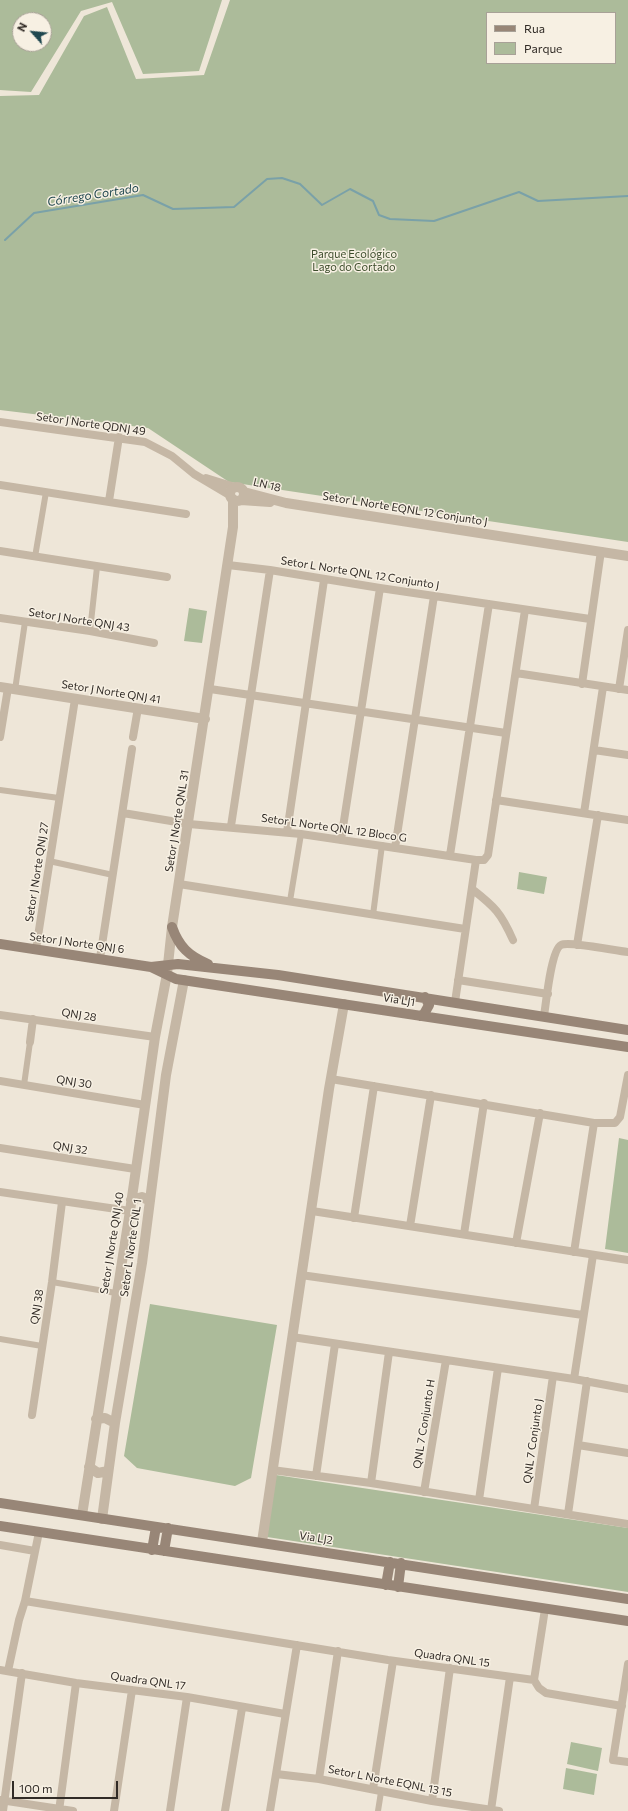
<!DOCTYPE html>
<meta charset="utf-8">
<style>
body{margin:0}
#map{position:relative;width:628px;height:1811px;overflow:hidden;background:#eee6d8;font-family:Commissioner,sans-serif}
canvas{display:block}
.legend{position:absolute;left:486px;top:12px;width:130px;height:52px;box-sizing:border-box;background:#f7f0e3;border:1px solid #a8a197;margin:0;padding:5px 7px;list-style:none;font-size:12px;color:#312b26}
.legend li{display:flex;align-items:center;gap:8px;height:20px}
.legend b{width:20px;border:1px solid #a8a197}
.north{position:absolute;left:12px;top:12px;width:40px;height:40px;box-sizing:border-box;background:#f7f0e3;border:1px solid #a8a197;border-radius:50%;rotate:297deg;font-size:11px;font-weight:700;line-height:16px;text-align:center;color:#312b26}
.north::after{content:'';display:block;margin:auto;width:14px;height:18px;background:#1f474f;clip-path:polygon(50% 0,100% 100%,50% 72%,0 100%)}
.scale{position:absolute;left:12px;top:1781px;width:106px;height:18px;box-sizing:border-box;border:2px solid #312b26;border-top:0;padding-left:5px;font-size:12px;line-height:14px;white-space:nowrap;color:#312b26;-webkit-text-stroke:3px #f7f0e3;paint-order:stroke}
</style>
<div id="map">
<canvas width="628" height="1811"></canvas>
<ul class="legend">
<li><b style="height:5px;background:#988677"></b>Rua</li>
<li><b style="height:11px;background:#acbb9a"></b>Parque</li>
</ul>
<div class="north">N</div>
<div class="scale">100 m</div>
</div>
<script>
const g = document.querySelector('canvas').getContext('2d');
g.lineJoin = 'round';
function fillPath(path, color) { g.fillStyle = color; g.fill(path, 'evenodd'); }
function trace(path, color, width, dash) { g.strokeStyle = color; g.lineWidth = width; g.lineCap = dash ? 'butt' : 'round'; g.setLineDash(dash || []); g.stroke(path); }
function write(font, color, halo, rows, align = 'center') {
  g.font = font + ' Commissioner,sans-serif'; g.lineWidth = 3; g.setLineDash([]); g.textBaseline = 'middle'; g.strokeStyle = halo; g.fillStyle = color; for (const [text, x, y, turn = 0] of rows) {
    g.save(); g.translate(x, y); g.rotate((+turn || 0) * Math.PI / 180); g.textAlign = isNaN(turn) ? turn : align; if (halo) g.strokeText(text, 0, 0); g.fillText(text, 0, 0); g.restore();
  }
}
fillPath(new Path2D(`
 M0 0H222L199 71 143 74 112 2 81 11 31 92 0 90ZM20 20H44V44H20Z
 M230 0H628V542L229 482 148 428 0 410V96L39 95 84 16 107 7 136 79 204 75ZM487 13H615V63H487Z
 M189 608 207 611 202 643 184 641Z
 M519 872 547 877 544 894 517 889Z
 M619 1138 628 1140V1253L605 1249Z
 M150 1304 277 1325 251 1478 235 1486 137 1468 124 1456Z
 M276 1475 628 1528V1592L267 1537Z
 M571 1742 602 1748 598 1771 567 1764Z
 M566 1768 597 1774 594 1795 563 1789Z`), '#acbb9a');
trace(new Path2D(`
 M5 240 34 213 143 195 173 209 234 207 267 179 282 178 300 184 322 205 350 189 373 201 379 215 390 219 434 221 519 192 538 201 628 196`), '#7aa1a8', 2);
trace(new Path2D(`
 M35 557 46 492
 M90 631 97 567
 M15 690 25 622
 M0 790 59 798
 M49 861 113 875
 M290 901 301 834
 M373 915 382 845
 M24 1085 30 1042
 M52 1282 116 1293
 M0 1339 42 1346
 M378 1811 381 1792`), '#c5b7a5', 6);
trace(new Path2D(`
 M0 422 145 442 172 456 194 474 231 496
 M206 478 235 487
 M0 485 186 514
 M109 501 119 437
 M0 551 167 577
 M228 565 270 570 380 588 590 619
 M0 618 90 631 154 643
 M516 673 628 690
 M582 684 601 551
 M210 689 506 733
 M619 689 628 630
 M0 737 8 688
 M133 737 138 708
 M594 750 628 755
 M496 800 628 820
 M123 813 189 824 301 834 476 860H484L488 855 525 610
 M584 813 603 687
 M231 826 270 570
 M287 832 324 580
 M341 840 380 588
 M395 848 434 596
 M450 855 489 604
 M179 884 465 929
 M472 889C495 907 501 913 513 940
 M577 945 598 815
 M36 949 75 699
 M100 958 132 749
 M458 980 548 994
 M455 1002 476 860
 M0 1015 155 1037
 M544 1016C546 1004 551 950 561 945 569 941 616 951 628 952
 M30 1042 33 1019
 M331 1079 594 1123H615L620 1117 628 1075
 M0 1081 145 1105
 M0 1148 135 1169
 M0 1192 130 1211
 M312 1211 628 1260
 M354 1218 374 1086
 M410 1226 431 1095
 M464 1234 484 1103
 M516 1243 540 1113
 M574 1252 594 1123
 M301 1275 583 1315
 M292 1337 574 1379 628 1389
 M574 1379 593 1255
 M32 1415 52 1282 62 1202
 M578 1445 628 1453
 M272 1470 371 1483 628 1524
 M316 1476 335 1344
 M371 1483 389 1352
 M424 1492 446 1360
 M479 1500 498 1368
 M534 1509 553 1376
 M568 1514 587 1381
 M0 1545 35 1551
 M25 1601 388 1660 534 1680 545 1609
 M628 1664 613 1760 628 1762
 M0 1670 76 1683 187 1697 285 1714
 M8 1671 19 1620 25 1601 39 1532
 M534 1680 539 1688 546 1693 622 1706
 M276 1774 319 1779 432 1801 499 1811
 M319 1779 338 1651
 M373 1789 393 1661
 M0 1800 73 1811
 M432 1801 450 1668
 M491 1810 510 1677
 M3 1811 22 1673
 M59 1811 76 1683
 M114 1811 132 1690
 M170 1811 187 1697
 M225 1811 242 1708
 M270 1811 297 1645`), '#c5b7a5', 8);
trace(new Path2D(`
 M230 494a7 7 0 1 1 14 0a7 7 0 1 1-14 0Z
 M244 492 286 503 628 556
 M241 500 270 502
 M0 687 205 719
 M131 1200 142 1197 150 1201
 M96 1419 105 1418 115 1423
 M89 1467 98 1473 108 1471
 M82 1515 130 1211 155 1037 167 974 172 927 233 527V499
 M102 1519 115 1423 142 1263 166 1075 184 980
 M262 1542 329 1089 344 1004`), '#c5b7a5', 10);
trace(new Path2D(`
 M172 927C179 947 189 956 208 964
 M0 944 151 967 176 979 628 1047
 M151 967 178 964 278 975 628 1030
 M420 1016 424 1014 429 1005 425 997
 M0 1503 628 1599
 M0 1526 628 1621
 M152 1550 156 1527
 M164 1551 168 1528
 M386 1585 390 1562
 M398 1587 401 1563`), '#988677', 10);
write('11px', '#3d4d2c', '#f7f0e3', [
 ["Parque Ecológico",354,254],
 ["Lago do Cortado",354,267]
]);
write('11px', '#312b26', '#f7f0e3', [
 ["Setor J Norte QDNJ 49",91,424,8],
 ["LN 18",267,485,14],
 ["Setor L Norte EQNL 12 Conjunto J",405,509,9],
 ["Setor L Norte QNL 12 Conjunto J",360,573,9],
 ["Setor J Norte QNJ 43",79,620,9],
 ["Setor J Norte QNJ 41",111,692,9],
 ["Setor J Norte QNL 31",177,821,-81],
 ["Setor L Norte QNL 12 Bloco G",334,828,8],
 ["Setor J Norte QNJ 27",37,872,-81],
 ["Setor J Norte QNJ 6",77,943,8],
 ["Via LJ1",399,1000,9],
 ["QNJ 28",79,1015,9],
 ["QNJ 30",74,1082,9],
 ["QNJ 32",70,1148,9],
 ["Setor J Norte QNJ 40",112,1243,-81],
 ["Setor L Norte CNL 1",131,1248,-82],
 ["QNJ 38",37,1307,-81],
 ["QNL 7 Conjunto H",424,1424,-81],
 ["QNL 7 Conjunto J",533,1441,-82],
 ["Via LJ2",316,1538,9],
 ["Quadra QNL 15",452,1658,8],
 ["Quadra QNL 17",148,1681,8],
 ["Setor L Norte EQNL 13 15",390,1781,11]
]);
write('italic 12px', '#1f474f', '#f7f0e3', [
 ["Córrego Cortado",93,195,-9]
]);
</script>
